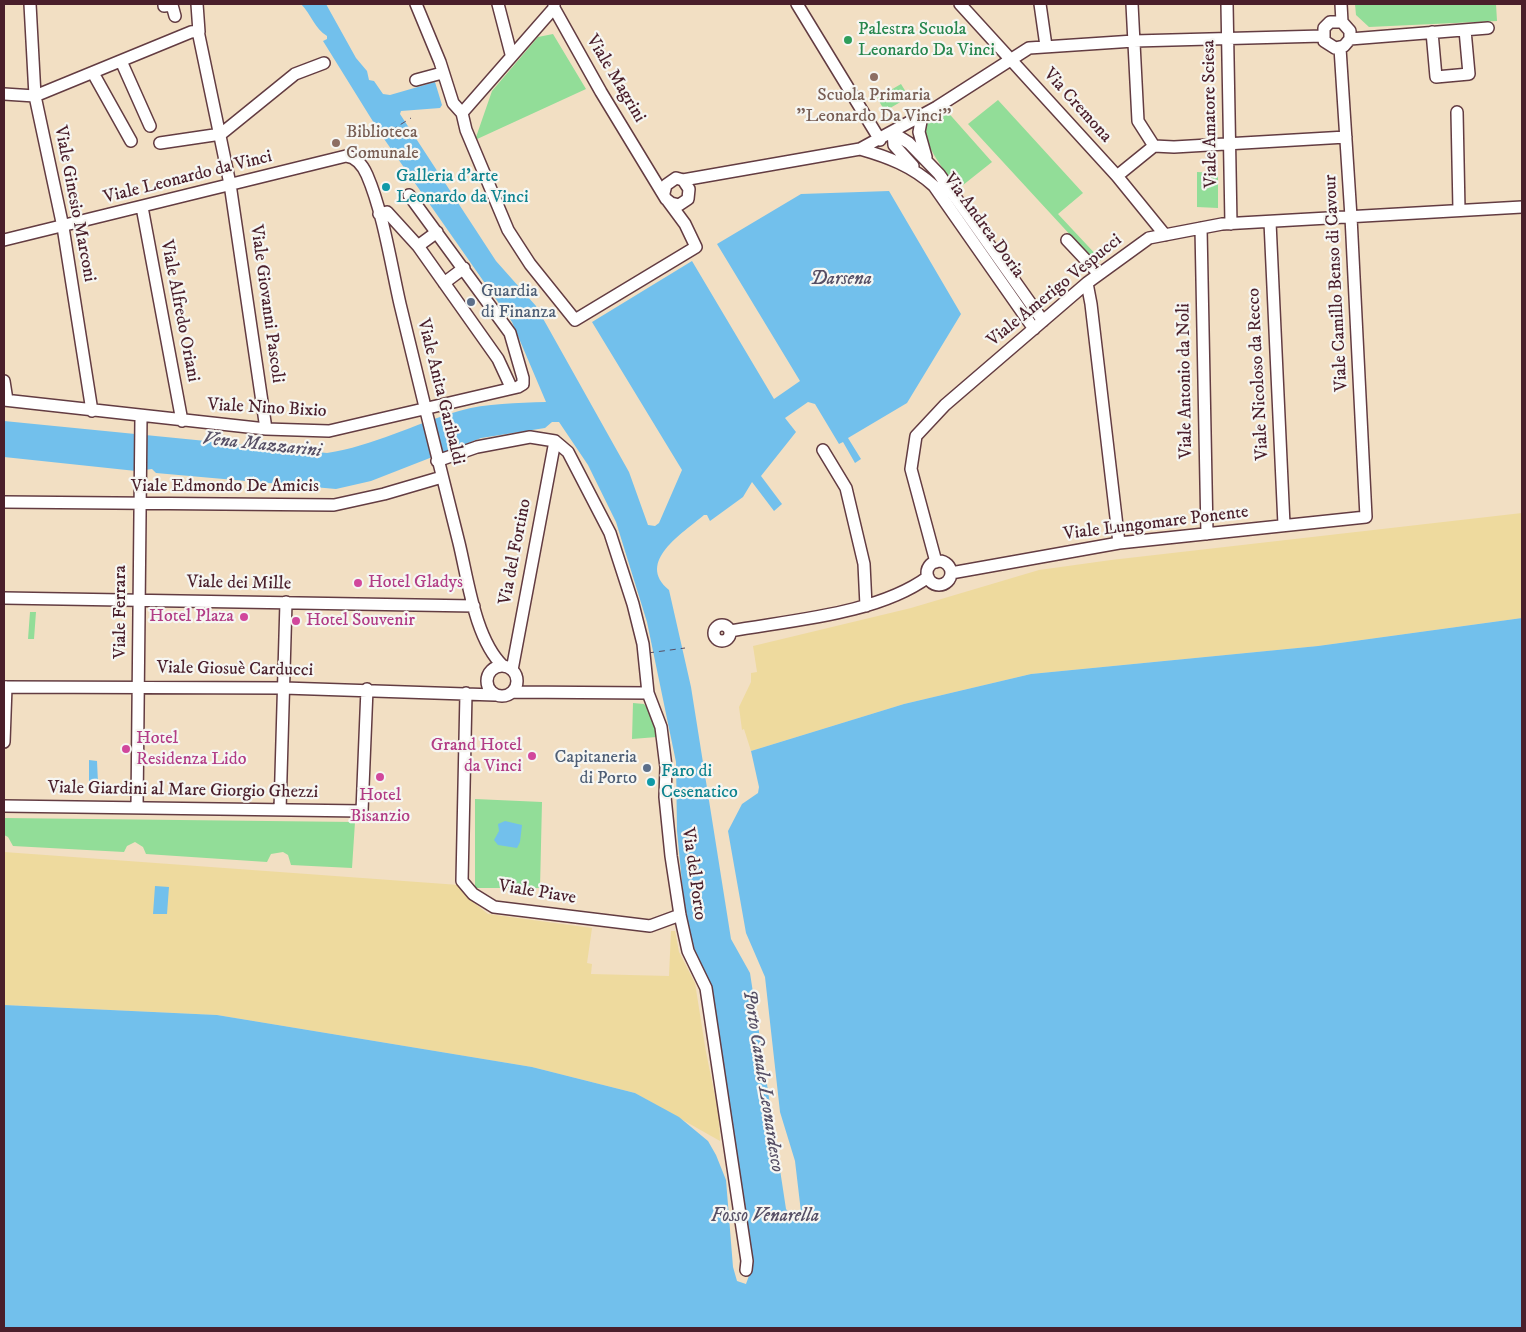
<!DOCTYPE html>
<meta charset="utf-8">
<style>
body{margin:0}
#map{position:relative;width:1526px;height:1332px;overflow:hidden;background:#f2dfc3;font-family:"IM FELL DW Pica",serif}
canvas{display:block}
.frame{position:absolute;inset:0;border:5px solid #4a1f2b;pointer-events:none}
</style>
<div id="map">
<canvas width="1526" height="1332"></canvas>
<div class="frame"></div>
</div>
<script>
const g = document.querySelector('canvas').getContext('2d');
g.lineJoin = 'round';
function fillPath(path, color) { g.fillStyle = color; g.fill(path, 'evenodd'); }
function trace(path, color, width, dash) { g.strokeStyle = color; g.lineWidth = width; g.lineCap = dash ? 'butt' : 'round'; g.setLineDash(dash || []); g.stroke(path); }
function write(font, color, halo, rows, align = 'center') {
  g.font = font + ' "IM FELL DW Pica",serif'; g.lineWidth = 4.5; g.setLineDash([]); g.textBaseline = 'middle'; g.strokeStyle = halo; g.fillStyle = color; for (const [text, x, y, turn = 0] of rows) {
    g.save(); g.translate(x, y); g.rotate((+turn || 0) * Math.PI / 180); g.textAlign = isNaN(turn) ? turn : align; if (halo) g.strokeText(text, 0, 0); g.fillText(text, 0, 0); g.restore();
  }
}
fillPath(new Path2D(`
 M1355 4H1496L1497 21 1369 27 1356 15Z
 M553 34 586 89 475 140 492 91 538 37Z
 M901 84 909 97 885 111 877 98Z
 M998 100 1083 193 1058 214 1101 260 1097 264 968 124Z
 M945 109 992 162 958 189C947 173 920 143 927 124 930 117 939 113 945 109Z
 M1197 172 1218 173V208L1197 207Z
 M30 612H36L34 639H28Z
 M633 703 644 704 651 713 657 737 632 739Z
 M475 799 542 802 540 888H475Z
 M4 818 355 822 352 868 291 865 288 855 283 852 271 854 267 862 146 854 143 847 135 842 127 846 124 852 13 846 8 837 4 835Z`), '#92dd98');
fillPath(new Path2D(`
 M1522 513V618L1318 646 1031 674 904 704 751 751 744 729 742 730 739 707 751 682V673L757 672 753 646 911 608 1039 570 1111 560Z
 M4 852 459 885 473 902 488 914 592 928 587 963 592 964 591 974 669 976 671 931H675L679 952 695 983 706 1052 719 1116 720 1141 635 1093 532 1067 217 1015 4 1005Z`), '#eeda9e');
fillPath(new Path2D(`
 M301 4H326L356 58 367 71 369 80 374 81 383 94 390 95 435 82 442 105 440 108 401 111 400 114 496 261 536 306 629 472 648 525 655 526 659 523 682 470 592 322 692 261 774 399 800 381 717 244 801 194 889 191 961 314 907 403 848 438 861 459 855 463 843 442 839 444 815 404 808 402 785 418 796 432 761 476 782 504 774 511 752 482 743 497 710 521 707 515H704C683 533 635 562 669 590L691 687 731 939 750 973 786 1209 793 1218 801 1212 795 1161 780 1112 765 977 746 933 728 831 742 804 758 793 759 787 751 751 904 704 1031 674 1318 646 1522 618V1328H4V1005L217 1015 532 1067 635 1093 679 1117 708 1141 716 1155 726 1180 733 1267 737 1281 746 1284 750 1273 710 984 692 949 683 893 677 831 676 762 647 622 616 522 588 465 559 422H552L545 428 481 438 371 481 336 489 156 473 152 469 136 471 4 457V421L327 453C373 446 414 424 459 411 487 403 517 403 546 402L512 322 382 136 323 41 327 39V36C315 29 311 14 301 4Z
 M89 760 97 761 98 783H89Z
 M505 821 522 825 520 842 517 848 498 845 494 840 499 831 498 824Z
 M155 886 169 887 167 914H153Z`), '#72c0ec');
trace(new Path2D(`
 M382 136 411 118
 M648 653 685 648`), '#564f65', 1, [6, 5]);
const minor = new Path2D(`
 M30 4 35 96 63 227 92 411
 M164 4V6L172 5 175 16
 M197 4 199 32
 M416 4 440 62 453 103 462 113 466 130 508 230 530 264 575 320 696 247 685 224 668 201
 M498 4 511 54
 M554 4V8L601 92 666 199 671 203 679 205 688 199 689 189 683 180
 M797 4 880 140
 M960 4 1117 176 1165 235
 M1040 4 1046 46
 M1132 4 1138 121 1154 146
 M1227 4 1231 224
 M1341 4 1342 22
 M1432 32 1436 77 1469 74 1465 30
 M1350 39V31L1342 22H1330L1324 28V41L1335 48 1344 46 1350 39 1488 28
 M121 61 150 126
 M93 73 131 141
 M416 80 442 73
 M4 94 35 96 191 32 198 31 230 184 266 429
 M1457 112 1459 210
 M462 113 554 8
 M922 116 919 132 926 157
 M893 133 909 143 939 174 1043 321
 M893 133 894 145 913 166
 M160 143 221 134 295 74 324 63
 M860 149C888 157 912 166 934 186L1034 329
 M1117 176 1154 146 1174 147 1346 137
 M664 193 666 185 676 178 683 180 860 149 937 107 1029 48 1134 41 1323 36
 M142 207 182 421
 M379 214 387 212 418 246 498 359 511 387
 M1270 222 1284 525
 M1201 228 1207 534
 M4 240 346 156C356 157 363 166 367 175 383 212 391 264 400 304 419 384 439 463 459 543 468 580 475 639 503 666
 M1067 240 1099 274
 M418 246 437 232
 M444 283 464 268
 M1087 283 1091 304 1119 543
 M4 381 7 400
 M4 400 266 429 329 431 518 387 523 384V378L510 333 409 195
 M823 450 846 488 864 564 866 606
 M437 461 477 447 530 437 555 441 568 452 610 533 633 604 643 644 648 693 661 727 666 767 665 797 671 856 680 915 688 951 706 988 747 1261 746 1270
 M4 502 334 505 384 494 442 477
 M927 573a12 12 0 1 1 24 0a12 12 0 1 1-24 0Z
 M936 562 911 469 916 436 945 405 1087 283 1149 238 1222 224 1522 207
 M951 573 1119 543 1366 517 1351 217 1340 48
 M4 598 474 606
 M714 633a8 8 0 1 1 16 0a8 8 0 1 1-16 0Z
 M730 631C791 620 878 614 928 577
 M487 681a15 15 0 1 1 30 0a15 15 0 1 1-30 0Z
 M512 670 555 441
 M4 687 284 688 495 695
 M513 692 648 693
 M466 693 462 881 473 894 494 907 650 926 680 915
 M4 742 6 687
 M4 806 362 811 367 689
 M137 808 141 417
 M280 810 286 602`);
trace(minor, '#633c42', 14);
trace(minor, '#fff', 11);
for (const [x, y, r, color] of [
 [848,40,5,"#2e9e5b"],
 [874,77,5,"#8d6e63"],
 [336,143,5,"#8d6e63"],
 [386,187,5,"#0f9aa8"],
 [471,302,5,"#5c6f8a"],
 [358,583,5,"#d1479c"],
 [244,617,5,"#d1479c"],
 [296,621,5,"#d1479c"],
 [126,749,5,"#d1479c"],
 [532,756,5,"#d1479c"],
 [647,768,5,"#5c6f8a"],
 [380,777,5,"#d1479c"],
 [651,782,5,"#0f9aa8"]
]) { const dot = new Path2D(); dot.arc(x, y, r, 0, 2 * Math.PI); g.fillStyle = color; g.fill(dot); trace(dot, '#f6f6f2', 2); }
write('18px', '#27864d', '#f6f6f2', [
 ["Palestra Scuola",858,30],
 ["Leonardo Da Vinci",858,51]
], 'left');
write('18px', '#4a1f2b', '#f6f6f2', [
 ["Viale Magrini",615,79,59],
 ["Via Cremona",1077,106,48],
 ["Viale Amatore Sciesa",1211,114,-91],
 ["Viale Leonardo da Vinci",188,178,-14],
 ["Viale Ginesio Marconi",74,204,79],
 ["Via Andrea Doria",983,226,54],
 ["Viale Camillo Benso di Cavour",1337,283,-93],
 ["Viale Amerigo Vespucci",1055,291,-39],
 ["Viale Giovanni Pascoli",266,304,82],
 ["Viale Alfredo Oriani",179,311,79],
 ["Viale Nicoloso da Recco",1259,374,-93],
 ["Viale Antonio da Noli",1186,381,-91],
 ["Viale Anita Garibaldi",440,392,76],
 ["Viale Nino Bixio",267,409,3],
 ["Viale Edmondo De Amicis",225,487],
 ["Viale Lungomare Ponente",1156,524,-7],
 ["Via del Fortino",516,552,-79],
 ["Viale dei Mille",239,584,1],
 ["Viale Ferrara",121,612,-90],
 ["Viale Giosuè Carducci",235,670,1],
 ["Viale Giardini al Mare Giorgio Ghezzi",183,791,1],
 ["Via del Porto",693,874,82],
 ["Viale Piave",537,893,9]
]);
write('18px', '#785e54', '#f6f6f2', [
 ["Scuola Primaria",874,96],
 ["\"Leonardo Da Vinci\"",874,117],
 ["Biblioteca",346,133,"left"],
 ["Comunale",346,154,"left"]
]);
write('18px', '#0d838f', '#f6f6f2', [
 ["Galleria d'arte",396,177],
 ["Leonardo da Vinci",396,198],
 ["Faro di",661,772],
 ["Cesenatico",661,793]
], 'left');
write('18px', '#4e5e75', '#f6f6f2', [
 ["Guardia",481,292],
 ["di Finanza",481,313],
 ["Capitaneria",637,758,"right"],
 ["di Porto",637,779,"right"]
], 'left');
write('18px', '#b23c85', '#f6f6f2', [
 ["Hotel Gladys",368,583],
 ["Hotel Plaza",234,617,"right"],
 ["Hotel Souvenir",306,621],
 ["Hotel",136,739],
 ["Residenza Lido",136,760],
 ["Grand Hotel",522,746,"right"],
 ["da Vinci",522,767,"right"],
 ["Hotel",380,796,"center"],
 ["Bisanzio",380,817,"center"]
], 'left');
write('italic 19px', '#564f65', '#f6f6f2', [
 ["Darsena",841,280],
 ["Vena Mazzarini",262,446,6],
 ["Porto Canale Leonardesco",762,1081,81],
 ["Fosso Venarella",765,1217]
]);
</script>
